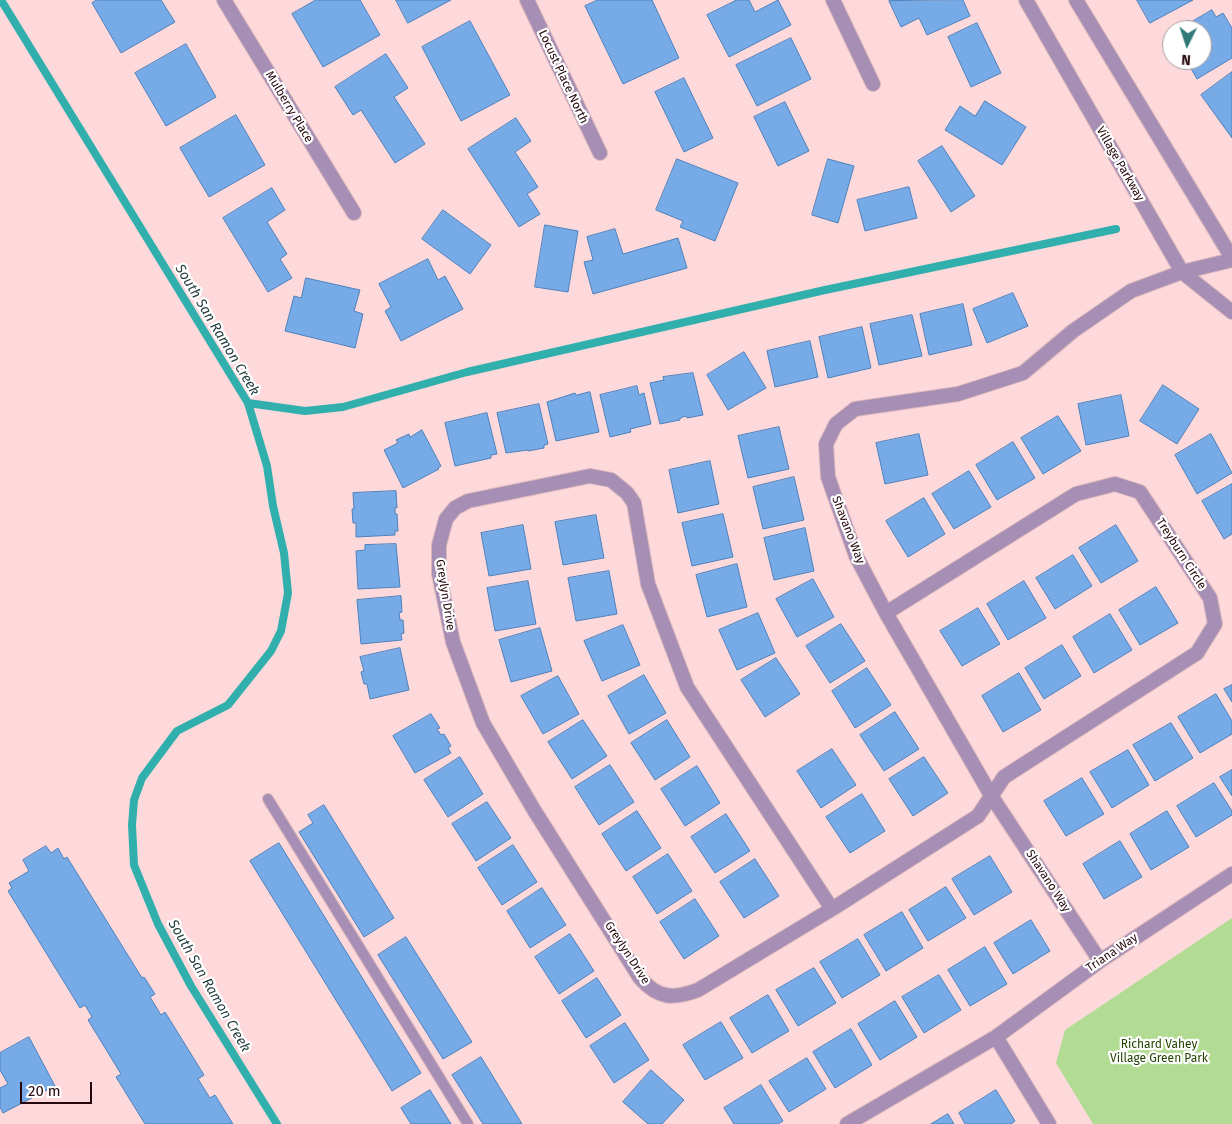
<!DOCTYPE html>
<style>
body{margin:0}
#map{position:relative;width:1232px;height:1124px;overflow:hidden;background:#fed9dc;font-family:"Fira Sans",sans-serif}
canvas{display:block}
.north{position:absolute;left:1162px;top:20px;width:50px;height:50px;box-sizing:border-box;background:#fff;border:1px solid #a89c9e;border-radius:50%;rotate:184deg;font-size:14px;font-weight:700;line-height:20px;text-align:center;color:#25070c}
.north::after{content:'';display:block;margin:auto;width:18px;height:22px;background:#317a78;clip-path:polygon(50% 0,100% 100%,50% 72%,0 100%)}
.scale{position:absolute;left:20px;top:1082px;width:72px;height:22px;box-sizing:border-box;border:2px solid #25070c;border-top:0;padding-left:6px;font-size:15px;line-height:18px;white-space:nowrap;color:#25070c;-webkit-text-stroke:4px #fff;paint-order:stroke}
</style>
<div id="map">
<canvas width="1232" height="1124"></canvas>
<div class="north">N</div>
<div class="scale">20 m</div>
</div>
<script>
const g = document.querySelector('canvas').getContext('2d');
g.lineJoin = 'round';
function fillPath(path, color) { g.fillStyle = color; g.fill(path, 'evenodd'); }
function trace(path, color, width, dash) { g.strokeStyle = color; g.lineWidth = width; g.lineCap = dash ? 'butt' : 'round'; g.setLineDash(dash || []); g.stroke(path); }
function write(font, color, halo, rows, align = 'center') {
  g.font = font + ' "Fira Sans",sans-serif'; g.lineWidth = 4.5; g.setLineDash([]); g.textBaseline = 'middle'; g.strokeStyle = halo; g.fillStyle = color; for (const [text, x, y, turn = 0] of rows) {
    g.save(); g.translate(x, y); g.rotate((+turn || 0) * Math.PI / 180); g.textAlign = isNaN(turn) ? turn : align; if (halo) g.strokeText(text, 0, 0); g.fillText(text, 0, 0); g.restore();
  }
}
fillPath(new Path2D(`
 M1232 918V1124H1093L1056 1063 1065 1030Z`), '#b2dc93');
trace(new Path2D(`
 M1 0 248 403 267 466 273 506 284 553 288 593 281 631 271 651 228 705 177 731 142 778 134 800 132 825 134 865 158 924 191 986 277 1124
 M248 403 305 411 343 407 467 372 825 290 1116 229`), '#30afac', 8);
const building = new Path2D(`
 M97 0H161L175 22 121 53 92 3Z
 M316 0H360L380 35 323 67 292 14Z
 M396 0H451L408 23Z
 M598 0H652L679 58 623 84 585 6Z
 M737 0H749L755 12 778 0 791 25 729 57 707 15Z
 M963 0 970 16 927 35 919 18 901 27 889 1Z
 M1137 0H1193L1150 23Z
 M1212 10 1216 17 1223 13 1232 28V58L1197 79 1186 60H1202V30H1178Z
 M470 21 510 95 461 121 422 47Z
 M977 23 1001 73 971 87 948 37Z
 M791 38 811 79 757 106 736 65Z
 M186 44 216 97 166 126 135 73Z
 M386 54 408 88 394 97 425 144 395 163 361 110 353 115 335 87Z
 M1232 72V138L1201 95Z
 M684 78 713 138 684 152 655 92Z
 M985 101 1026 127 1002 165 945 130 960 106 975 116Z
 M785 102 809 151 778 166 754 117Z
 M236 115 265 165 209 197 180 148Z
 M516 118 531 141 515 152 538 187 527 194 540 214 519 227 468 149Z
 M942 146 975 196 951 212 918 161Z
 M677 159 738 183 715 241 680 227 683 221 656 210Z
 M828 159 854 166 838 223 812 215Z
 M909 187 917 218 865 231 857 200Z
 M272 188 285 210 267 222 287 254 280 259 292 278 268 292 223 218Z
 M443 210 491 245 470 274 422 239Z
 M545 225 578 231 568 292 535 287Z
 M615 229 623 254 678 238 687 268 593 294 584 262 593 260 587 237Z
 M428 259 438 280 445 276 463 309 401 341 385 311 391 307 379 284Z
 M306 278 360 290 354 311 363 314 355 348 285 331 294 296 301 298Z
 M1013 293 1028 326 987 343 973 309Z
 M963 304 972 345 929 355 920 314Z
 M912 315 922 356 879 365 870 324Z
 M862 327 871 368 828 378 819 337Z
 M810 341 818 377 775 387 767 351Z
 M744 352 766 388 728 410 707 375Z
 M693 373 703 415 687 418 686 416 680 418V420L660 424 650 383 664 380 663 377Z
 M1163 385 1199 409 1177 444 1140 421Z
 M637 386 639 395 644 393 651 424 630 429 631 432 610 437 600 395Z
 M590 392 599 432 556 441 547 402 575 393 576 395Z
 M1121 395 1129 436 1086 445 1078 404Z
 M539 404 548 444 544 445V448L528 451V450L506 453 497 413Z
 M487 413 497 454 491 455V458L455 466 445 423Z
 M1058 416 1081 451 1043 474 1021 438Z
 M779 427 789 469 748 478 738 436Z
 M422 430 441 466 438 468 439 469 403 488 384 450 398 443 396 440 409 434 410 437Z
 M919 434 928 475 885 484 876 443Z
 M1211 434 1232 473 1197 494 1175 455Z
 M1013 442 1035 478 997 500 976 465Z
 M710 461 719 504 678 513 669 470Z
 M969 471 991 507 954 529 932 494Z
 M794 477 804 520 763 529 753 487Z
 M1232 484V534L1224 539 1202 501Z
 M396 491 397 508 395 507V514H397L398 531H395V535L356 537V523H353L352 509H354L353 493Z
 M924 498 945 534 908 557 886 521Z
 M723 514 733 557 692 566 682 523Z
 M596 515 604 558 563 565 555 522Z
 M523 525 531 569 489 576 481 533Z
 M1116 525 1138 561 1101 583 1079 548Z
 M805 528 814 571 774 580 764 538Z
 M396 544 400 587 358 589 356 551 365 550V545Z
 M1073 555 1092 586 1055 609 1036 578Z
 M737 564 747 607 707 617 696 575Z
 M609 571 617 614 576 621 568 578Z
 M813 579 834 617 797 637 776 599Z
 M528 581 536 624 495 631 487 588Z
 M1024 581 1046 618 1008 640 987 604Z
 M1156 587 1178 623 1140 645 1119 610Z
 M401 596 402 612 399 613 400 620H403L404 633 401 634 402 640 361 644 357 600Z
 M978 608 1000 644 962 666 940 631Z
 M758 613 775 653 737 670 719 630Z
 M1110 614 1132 650 1094 673 1073 637Z
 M841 624 865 661 830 683 806 646Z
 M623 625 640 665 602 681 584 641Z
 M540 628 552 671 511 682 499 640Z
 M1062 645 1081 676 1044 699 1025 668Z
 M400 648 409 690 370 699 367 684H364L361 672 364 671 360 657Z
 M776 658 800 694 765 717 741 680Z
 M867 668 891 705 855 728 832 691Z
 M1019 673 1041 710 1003 732 982 696Z
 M644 675 666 713 629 734 608 696Z
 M558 676 579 714 543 734 521 696Z
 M1232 685V702L1224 689Z
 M1216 694 1232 721V734L1200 753 1178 717Z
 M895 712 919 749 884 771 860 735Z
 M431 714 440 728 437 729 441 735 444 734 451 746 448 748 451 753 415 773 393 736Z
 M583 720 607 756 572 779 548 742Z
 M667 720 690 757 655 780 631 743Z
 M1171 723 1193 758 1155 781 1133 745Z
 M832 749 856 785 821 808 797 771Z
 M1128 750 1149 785 1112 808 1090 772Z
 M460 757 483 794 448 817 424 780Z
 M924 757 948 793 913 816 889 779Z
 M610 765 634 802 599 825 575 787Z
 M697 766 720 803 685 826 661 789Z
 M1232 770V796L1220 777Z
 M1082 778 1104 814 1066 836 1044 801Z
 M1214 783 1232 811V815L1196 837 1177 806Z
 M862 794 885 831 850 853 826 817Z
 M487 802 511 838 476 861 452 824Z
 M324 805 394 918 364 937 299 832 313 823 308 815Z
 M637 811 661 848 626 871 602 834Z
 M1167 811 1189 847 1151 870 1130 834Z
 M726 814 750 851 715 873 691 837Z
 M1120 841 1142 877 1104 899 1083 864Z
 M279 843 421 1073 392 1091 250 861Z
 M513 845 537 882 502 905 478 868Z
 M46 846 51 853 58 848 64 859 67 857 142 978 144 977 155 994 150 997 161 1015 165 1012 204 1075 198 1079 210 1098 215 1095 233 1124H145L116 1077 121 1074 88 1020 92 1017 85 1005 80 1008 8 891 12 888 9 883 29 871 23 860Z
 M668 854 692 891 657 914 633 877Z
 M990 856 1012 892 974 915 952 879Z
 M755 859 779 896 744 918 720 882Z
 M946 887 966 918 928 941 909 910Z
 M542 888 566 925 530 948 507 911Z
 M695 899 719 936 684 959 660 922Z
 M902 912 923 948 886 971 864 935Z
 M1031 920 1050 951 1013 974 994 943Z
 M570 934 594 971 559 994 535 957Z
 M406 937 472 1042 443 1059 378 955Z
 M858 939 880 975 842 998 820 962Z
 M985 947 1007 984 970 1006 948 970Z
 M814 968 836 1003 798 1026 776 990Z
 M939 975 961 1010 924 1033 902 997Z
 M597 978 621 1015 586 1038 562 1001Z
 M768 995 789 1031 752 1053 730 1018Z
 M895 1001 917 1037 880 1060 858 1024Z
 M721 1022 743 1058 705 1080 683 1045Z
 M625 1023 649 1060 614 1083 590 1046Z
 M851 1029 872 1065 835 1088 813 1052Z
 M29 1037 55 1086 3 1113 0 1107V1088L8 1084 0 1070V1053Z
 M481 1057 522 1124H483L452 1075Z
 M807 1058 826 1089 789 1112 769 1081Z
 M651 1070 684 1100 662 1124H648L623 1102Z
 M761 1085 783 1121 778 1124H734L724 1108Z
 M430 1090 451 1124H411L401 1108Z
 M996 1090 1015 1121 1011 1124H965L959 1113Z
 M948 1114 954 1124H931Z`);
fillPath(building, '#76abe7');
trace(building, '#4e81bb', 1);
const service = new Path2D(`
 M268 799 468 1124`);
const minor = new Path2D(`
 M224 0 354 213
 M527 0 600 153
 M833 0 873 84
 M832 909 687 687 648 584 634 503 627 493 611 480 590 476 468 501 455 508 446 519 439 545V574L453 642 483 723 534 810 640 978C658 999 674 999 698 990L832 909 978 816 1004 777 1197 653 1215 624 1210 598 1140 492 1115 484 1076 494 886 613
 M1100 961 992 797 886 613 856 556 828 477 826 444 836 424 855 409 958 394 1023 373 1073 331 1131 291 1182 272 1232 260
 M996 1037 1049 1124
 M847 1124 996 1037 1100 961 1232 874`);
const tertiary = new Path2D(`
 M1026 0 1182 272 1232 312
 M1076 0 1232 258`);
trace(service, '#dbb7bb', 12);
trace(minor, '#dbb7bb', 16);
trace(tertiary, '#dbb7bb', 16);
trace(service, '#a68eb4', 10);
trace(minor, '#a68eb4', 14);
trace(tertiary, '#a68eb4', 14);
write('12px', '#25070c', '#fff', [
 ["Locust Place North",563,77,65],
 ["Mulberry Place",289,107,59],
 ["Village Parkway",1120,164,60],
 ["Shavano Way",848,530,69],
 ["Treyburn Circle",1181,554,57],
 ["Greylyn Drive",445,595,81],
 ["Shavano Way",1048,881,57],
 ["Greylyn Drive",627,953,57],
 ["Triana Way",1112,953,-34]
]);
write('12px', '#254400', '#fff', [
 ["Richard Vahey",1159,1045],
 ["Village Green Park",1159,1059]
]);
write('italic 14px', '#253f3e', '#fff', [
 ["South San Ramon Creek",217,330,59],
 ["South San Ramon Creek",209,986,60]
]);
</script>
